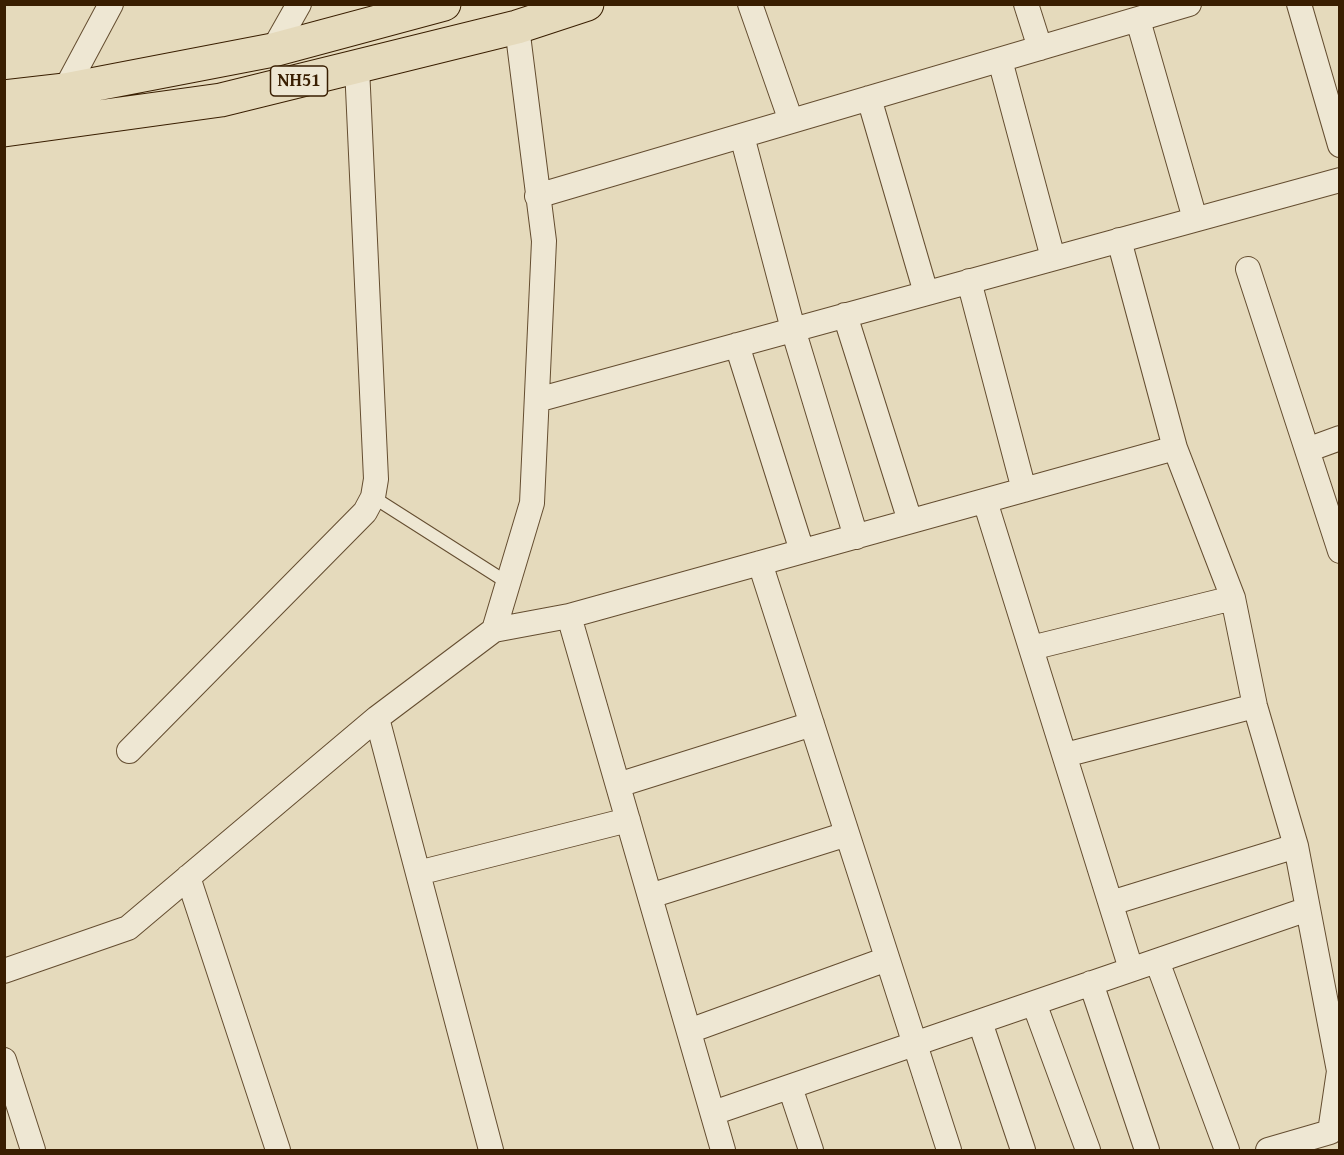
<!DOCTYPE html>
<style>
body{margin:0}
#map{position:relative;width:1344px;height:1155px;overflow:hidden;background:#e5dabc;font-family:"Gentium Book Plus",serif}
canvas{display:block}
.frame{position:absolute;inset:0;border:6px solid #391e01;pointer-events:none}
</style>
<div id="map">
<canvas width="1344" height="1155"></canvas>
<div class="frame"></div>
</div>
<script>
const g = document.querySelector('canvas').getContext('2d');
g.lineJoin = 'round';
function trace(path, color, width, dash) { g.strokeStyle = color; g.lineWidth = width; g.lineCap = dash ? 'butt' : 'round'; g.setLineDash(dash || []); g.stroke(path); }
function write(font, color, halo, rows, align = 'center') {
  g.font = font + ' "Gentium Book Plus",serif'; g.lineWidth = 4.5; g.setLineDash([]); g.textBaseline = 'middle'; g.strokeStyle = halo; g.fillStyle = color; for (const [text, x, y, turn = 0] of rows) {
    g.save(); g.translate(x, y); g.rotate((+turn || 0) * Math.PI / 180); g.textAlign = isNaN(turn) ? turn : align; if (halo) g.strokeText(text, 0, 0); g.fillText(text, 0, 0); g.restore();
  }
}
const service = new Path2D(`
 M373 497 508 583`);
const minor = new Path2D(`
 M750 4 791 121
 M1026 4 1040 48
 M1299 4 1340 145
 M1138 20 1195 219
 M273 50 299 4
 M1000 60 1053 258
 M65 90 111 4
 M869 98 926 293
 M742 136 793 329 856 537
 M537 196 1189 4
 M1248 269 1340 551
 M969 281 1024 490
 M845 315 910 521
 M737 345 802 551
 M537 400 1340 180
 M1175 448 1233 598 1255 706 1296 846 1339 1071 1330 1132 1268 1150
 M1307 450 1340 438
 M985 501 1131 969
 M760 563 949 1150
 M569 616 723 1150
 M494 630 569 616 1175 448 1119 240
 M1031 648 1233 598
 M377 718 491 1150
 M129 751 365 512 373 497 376 479 357 67
 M1065 755 1255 706
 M618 785 812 724
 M418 873 628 820
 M188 877 278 1150
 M650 896 847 834
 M1111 903 1296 846
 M1157 961 1227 1150
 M4 971 128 928 377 718 494 630 532 503 544 241 517 27
 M1091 983 1147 1150
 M1034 1003 1088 1150
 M980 1022 1023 1150
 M689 1031 887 959
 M4 1060 33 1150
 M790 1087 811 1150
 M713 1113 1308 909`);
const trunk = new Path2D(`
 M4 97 65 90 273 50 444 4
 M4 130 221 100 517 27 587 4`);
trace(service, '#644d30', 14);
trace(minor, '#644d30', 26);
trace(trunk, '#391e01', 35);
trace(service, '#eee7d3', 12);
trace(minor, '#eee7d3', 24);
trace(trunk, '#e5dabc', 33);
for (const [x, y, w] of [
 [299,81,57]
]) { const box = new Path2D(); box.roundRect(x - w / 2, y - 15, w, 30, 4.5); g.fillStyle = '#eee7d3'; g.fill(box); trace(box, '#391e01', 1.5); }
write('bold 18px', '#391e01', null, [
 ["NH51",299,81]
]);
</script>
